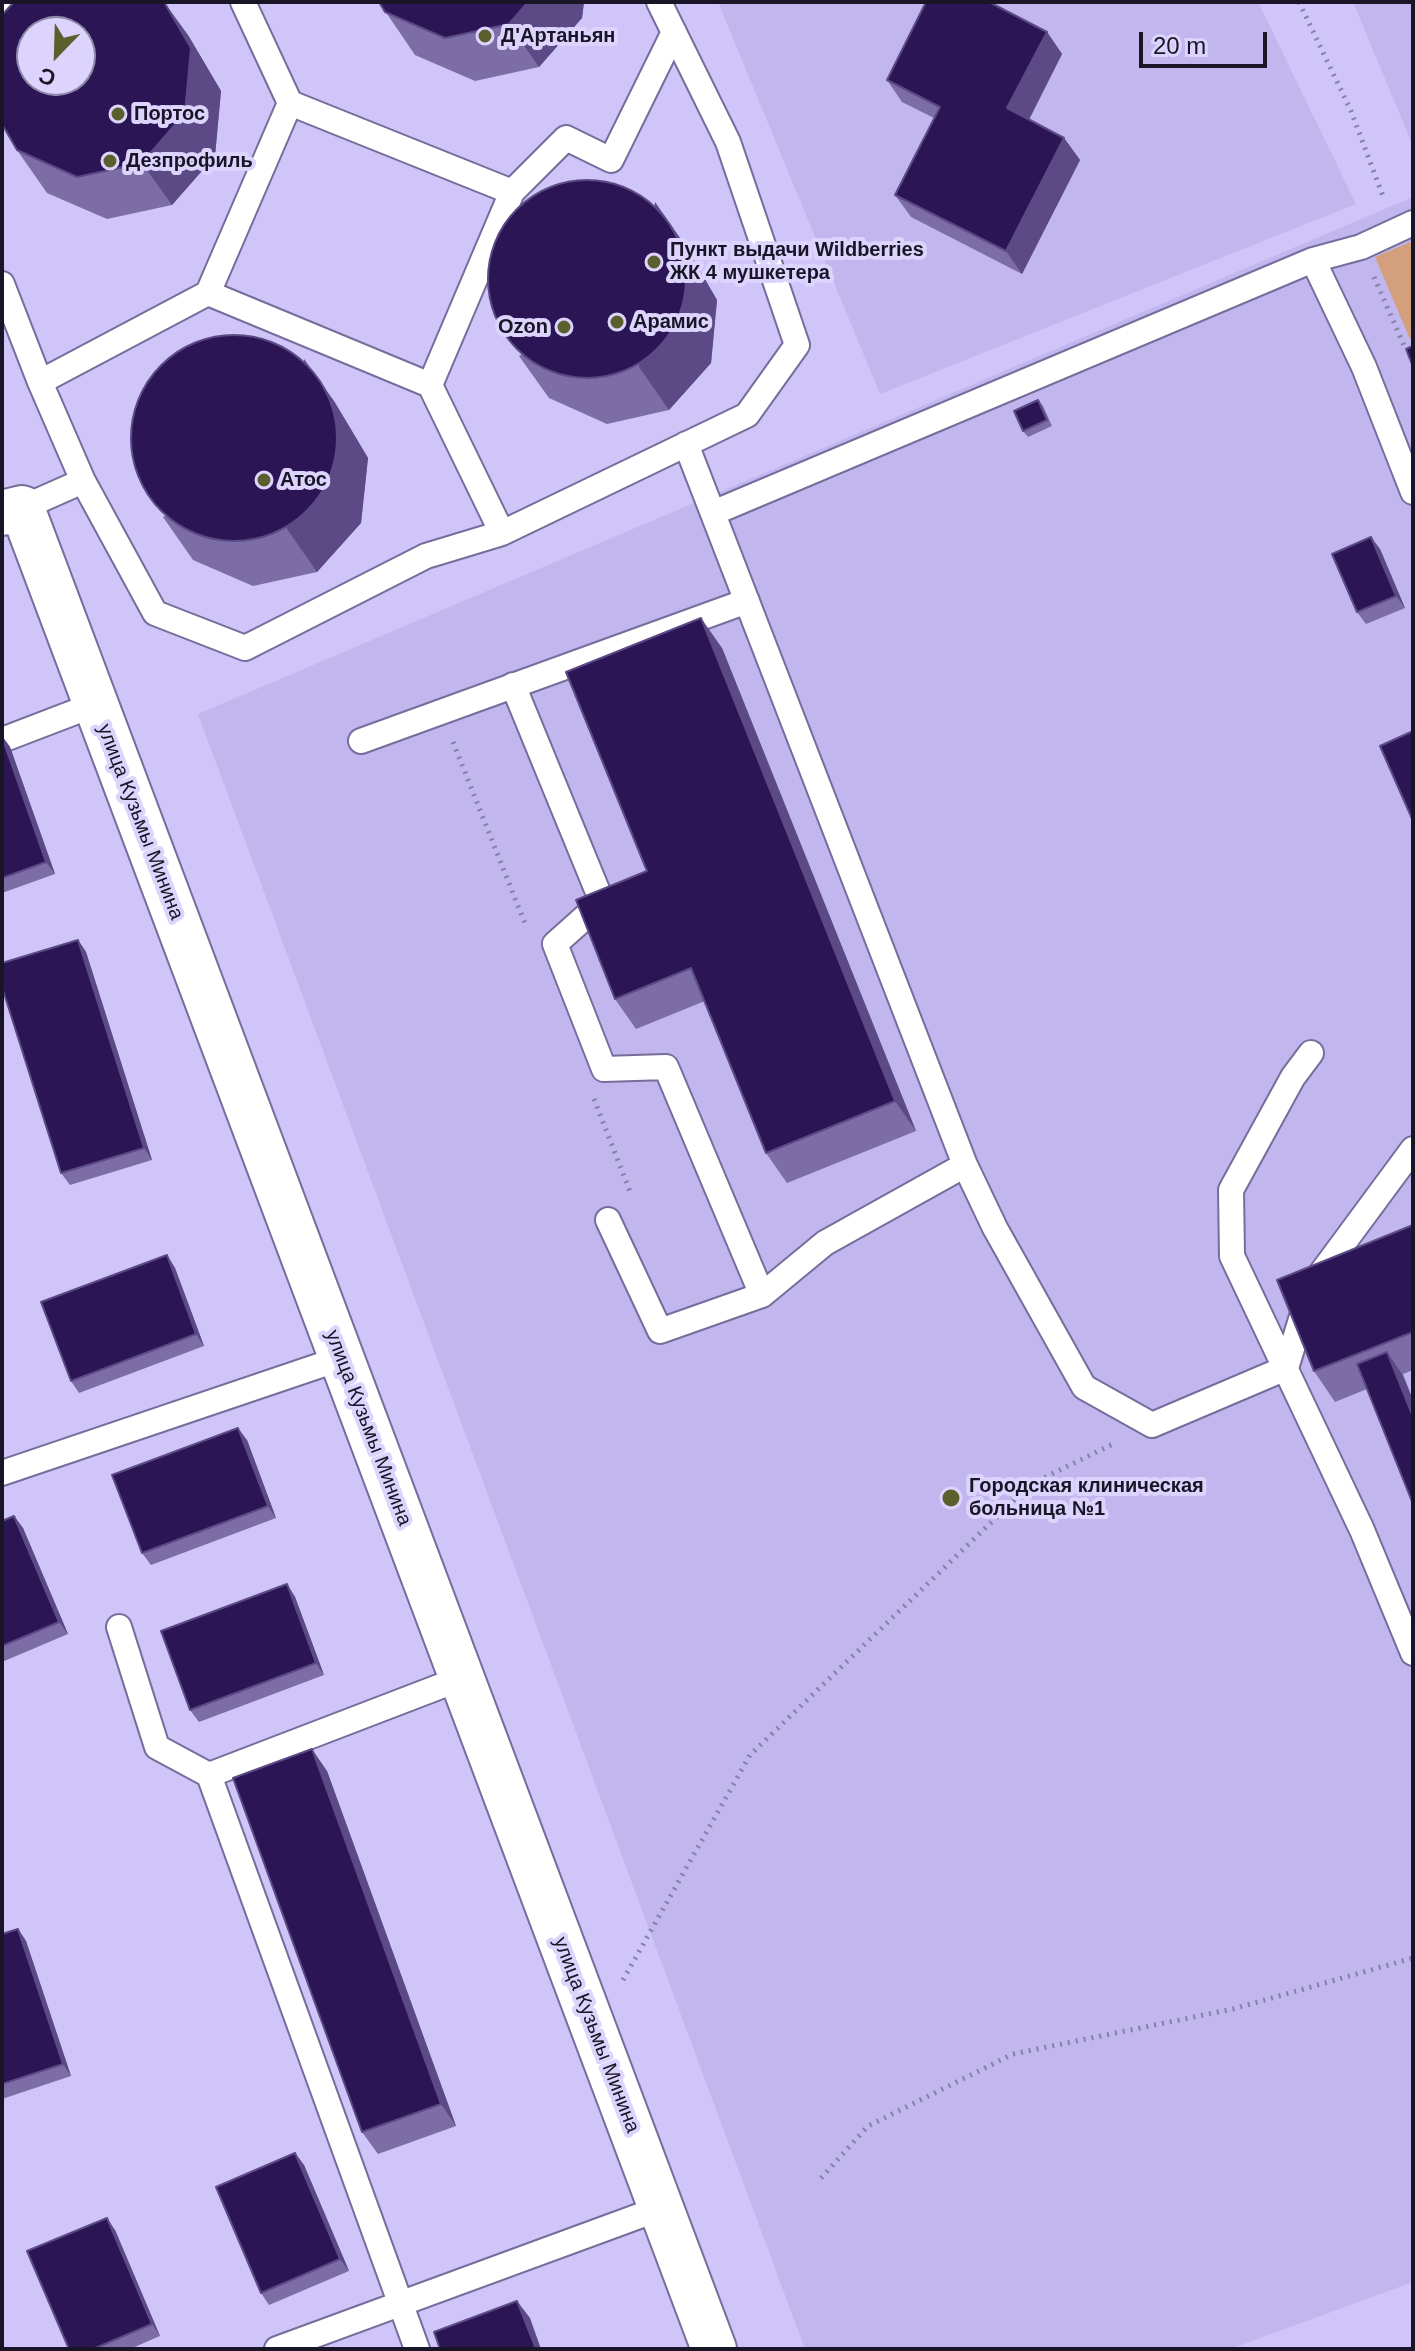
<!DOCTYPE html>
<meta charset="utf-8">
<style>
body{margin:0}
#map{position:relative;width:1415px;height:2351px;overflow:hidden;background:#cfc5f8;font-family:Helvetica,sans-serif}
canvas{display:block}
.frame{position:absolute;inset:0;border:4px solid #191527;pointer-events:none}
.north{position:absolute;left:16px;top:16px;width:80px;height:80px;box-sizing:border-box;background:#dcd4fd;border:2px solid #8e88a7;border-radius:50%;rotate:203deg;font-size:22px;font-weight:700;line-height:32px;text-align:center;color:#191527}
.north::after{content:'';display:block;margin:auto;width:28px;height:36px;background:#5a5f2d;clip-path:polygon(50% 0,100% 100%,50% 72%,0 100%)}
.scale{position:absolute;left:1139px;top:32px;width:128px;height:36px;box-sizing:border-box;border:4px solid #191527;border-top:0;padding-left:10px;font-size:24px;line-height:28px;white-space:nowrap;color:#191527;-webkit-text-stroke:6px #dcd4fd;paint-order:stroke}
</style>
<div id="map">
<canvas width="1415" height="2351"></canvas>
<div class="frame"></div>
<div class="north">С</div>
<div class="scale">20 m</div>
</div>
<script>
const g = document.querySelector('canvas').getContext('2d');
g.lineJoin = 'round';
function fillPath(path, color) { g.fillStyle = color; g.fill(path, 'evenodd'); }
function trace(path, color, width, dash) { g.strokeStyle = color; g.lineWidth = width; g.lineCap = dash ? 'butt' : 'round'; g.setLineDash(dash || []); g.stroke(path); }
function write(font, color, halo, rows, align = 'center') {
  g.font = font + ' Helvetica,sans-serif'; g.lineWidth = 8; g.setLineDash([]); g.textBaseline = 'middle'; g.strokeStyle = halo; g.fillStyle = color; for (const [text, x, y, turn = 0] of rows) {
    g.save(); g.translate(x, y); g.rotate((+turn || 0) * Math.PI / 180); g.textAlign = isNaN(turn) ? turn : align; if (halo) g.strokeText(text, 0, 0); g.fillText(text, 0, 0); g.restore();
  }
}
fillPath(new Path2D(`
 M718 2H1258L1356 204 880 394Z
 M1353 2H1413V146Z
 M1413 197V2282L1230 2349H805L198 714Z`), '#c1b6ee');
fillPath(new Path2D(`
 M1413 241V338L1410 339 1375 257Z`), '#d39f7d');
const lane = new Path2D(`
 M2 8 16 2
 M290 103 512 192 566 138 611 160 674 32
 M1313 260 1364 367 1413 492
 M2 284 40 382 83 481 155 613 245 648 426 556 502 533 747 415 797 345 728 142 659 2
 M208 293 290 103 243 2
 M40 382 208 293 430 385
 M686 444 965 1165 995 1228 1084 1387 1152 1425 1286 1368 1311 1287 1413 1149
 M22 508 83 481
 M713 513 1313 260 1361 247 1413 223
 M502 533 430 385 512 192
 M513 685 602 902 555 944 604 1069 666 1067 762 1295
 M2 740 96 704
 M361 741 747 601
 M1311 1053 1293 1077 1231 1190 1232 1256 1362 1530 1413 1653
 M608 1220 660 1331 762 1295 825 1243 965 1165
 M2 1473 342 1358
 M119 1627 157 1747 209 1775
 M277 2349 661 2208
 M417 2349 209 1775 462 1678`);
const street = new Path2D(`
 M2 513 22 508 714 2349`);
trace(lane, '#776d9b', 28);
trace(street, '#776d9b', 48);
trace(new Path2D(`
 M1299 2 1351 111 1384 199
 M1374 277 1406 350
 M453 742 526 926
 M594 1099 631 1194
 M623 1980 750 1755 1031 1484 1115 1443
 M821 2178 868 2126 1013 2054 1233 2009 1413 1958`), '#8780a6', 5, [2, 6]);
trace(lane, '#fff', 24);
trace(street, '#fff', 44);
fillPath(new Path2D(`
 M379 2H584L582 18 539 67 475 81 415 55Z
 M1047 32 1062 54 1029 120 1064 138 1080 160 1022 274 911 217 895 195 934 118 902 102 887 80Z
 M188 35 221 91 215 156 172 205 107 219 47 193 17 150Z
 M685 245 717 300 711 363 669 410 607 424 549 398 519 356Z
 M1038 400 1043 406 1052 426 1028 437 1023 431Z
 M334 401 368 458 361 523 317 572 253 586 193 560 163 517Z
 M1380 549 1405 608 1366 624 1357 612Z
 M722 648 916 1131 787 1183 766 1153 705 1001 636 1029 615 999 647 871Z
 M2 736 10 747 55 874 2 893Z
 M78 940 86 952 152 1160 70 1185 61 1173Z
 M1413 1225V1370L1403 1374 1413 1400V1504L1367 1389 1335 1402 1314 1371Z
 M167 1255 175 1268 204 1346 79 1393 71 1381Z
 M247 1440 276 1518 151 1565 142 1553Z
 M14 1516 23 1528 68 1634 2 1662V1521Z
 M287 1584 295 1597 324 1675 199 1722 190 1710Z
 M327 1771 456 2126 378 2154 362 2132Z
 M18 1929 26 1941 71 2076 2 2099V1934Z
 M295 2153 304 2165 349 2271 269 2305 261 2293Z
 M115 2230 160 2336 130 2349H69Z`), '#7d6da6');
fillPath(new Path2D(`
 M164 2 188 35 221 91 215 156 172 205 142 163Z
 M528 2H584L582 18 539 67 509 24Z
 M1047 32 1062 54 1023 131 1007 108Z
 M1064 138 1080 160 1022 274 1006 251Z
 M655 202 685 245 717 300 711 363 669 410 639 367Z
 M304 359 334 401 368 458 361 523 317 572 287 529Z
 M1371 537 1380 549 1405 608 1396 596Z
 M701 618 722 648 916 1131 895 1101Z
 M2 736 10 747 55 874 46 862Z
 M78 940 86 952 152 1160 144 1148Z
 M167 1255 175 1268 204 1346 196 1334Z
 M1387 1352 1402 1374 1413 1400V1417Z
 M238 1428 247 1440 276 1518 268 1506Z
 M14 1516 23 1528 68 1634 59 1622Z
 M287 1584 295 1597 324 1675 316 1663Z
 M312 1749 327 1771 456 2126 441 2104Z
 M18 1929 26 1941 71 2076 63 2064Z
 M295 2153 304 2165 349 2271 340 2259Z
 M107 2218 115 2230 160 2336 152 2324Z
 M517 2301 530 2318 541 2349H536Z`), '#5c4a86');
const building = new Path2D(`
 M14 2H164L191 48 185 113 142 163 77 177 17 150 2 124V15ZM32 32H80V80H32Z
 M379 2H528L509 24 445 38 385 12Z
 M926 2H989L1047 32 1007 108 1064 138 1006 251 895 195 940 107 887 80Z
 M488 279a99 99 0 1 1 198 0a99 99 0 1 1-198 0Z
 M131 438a103 103 0 1 1 206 0a103 103 0 1 1-206 0Z
 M1413 346V367L1406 349Z
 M1038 400 1047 420 1023 431 1014 411Z
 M1371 537 1396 596 1357 612 1332 554Z
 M701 618 895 1101 766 1153 691 968 615 999 576 900 647 871 566 672Z
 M1413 731V821L1380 746Z
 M2 737 46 862 2 878Z
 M78 940 144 1148 61 1173 2 987V963Z
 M1413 1225V1332L1314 1371 1277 1280Z
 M167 1255 196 1334 71 1381 41 1302Z
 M1387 1352 1413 1417V1504L1357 1364Z
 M238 1428 268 1506 142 1553 112 1475Z
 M14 1516 59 1622 2 1646V1521Z
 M287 1584 316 1663 190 1710 161 1631Z
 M312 1749 441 2104 362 2132 233 1778Z
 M18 1929 63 2064 2 2084V1934Z
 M295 2153 340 2259 261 2293 216 2187Z
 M107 2218 152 2324 93 2349H69L27 2251Z
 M517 2301 536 2349H440L434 2332Z`);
fillPath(building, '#2b1555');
trace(building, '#5c4a86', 2);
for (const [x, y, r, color] of [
 [485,36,8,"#5a5f2d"],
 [118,114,8,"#5a5f2d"],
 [110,161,8,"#5a5f2d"],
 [654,262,8,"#5a5f2d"],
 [617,322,8,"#5a5f2d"],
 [564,327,8,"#5a5f2d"],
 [264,480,8,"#5a5f2d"],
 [951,1498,10,"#5a5f2d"]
]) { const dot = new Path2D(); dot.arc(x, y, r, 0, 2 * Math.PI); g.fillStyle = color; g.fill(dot); trace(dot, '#dcd4fd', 3); }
write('bold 20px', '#191527', '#dcd4fd', [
 ["Д'Артаньян",501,36],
 ["Портос",134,114],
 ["Дезпрофиль",126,161],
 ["Пункт выдачи Wildberries",670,250],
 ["ЖК 4 мушкетера",670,273],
 ["Арамис",633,322],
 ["Ozon",548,327,"right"],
 ["Атос",280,480],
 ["Городская клиническая",969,1486],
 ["больница №1",969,1509]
], 'left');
write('20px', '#191527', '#dcd4fd', [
 ["улица Кузьмы Минина",140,822,69],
 ["улица Кузьмы Минина",368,1428,69],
 ["улица Кузьмы Минина",596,2035,69]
]);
</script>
